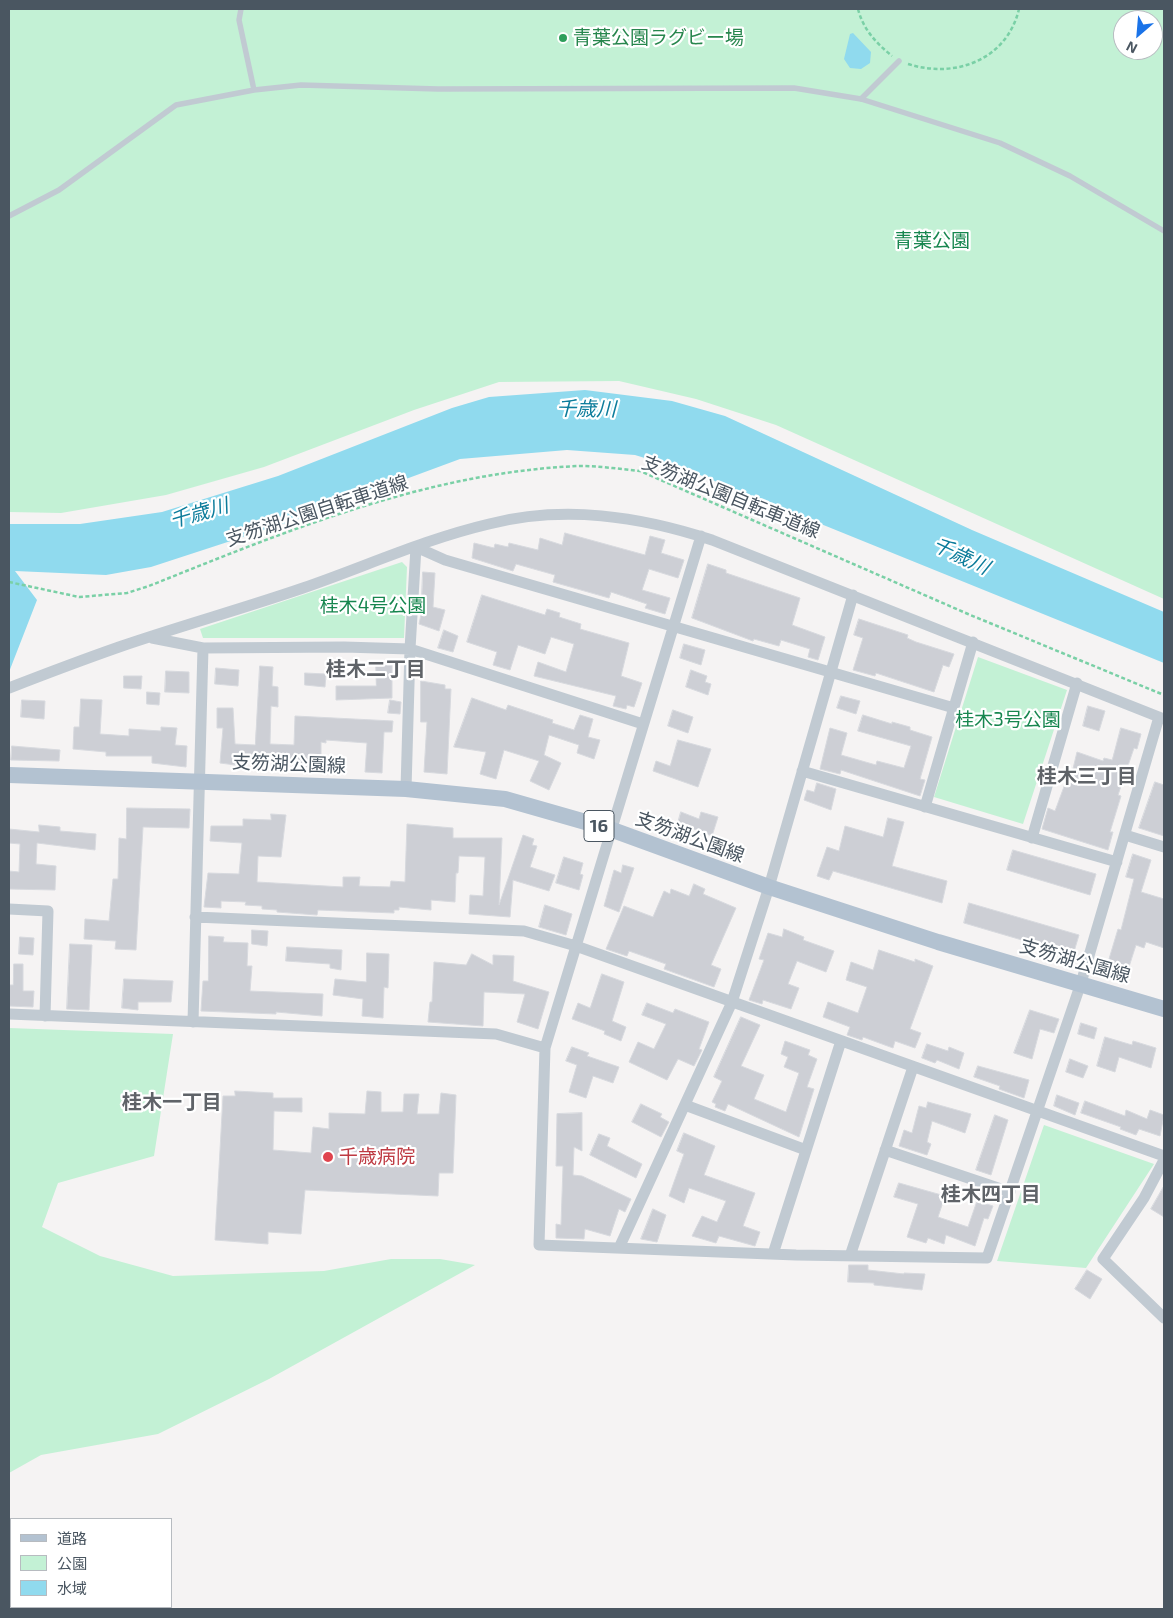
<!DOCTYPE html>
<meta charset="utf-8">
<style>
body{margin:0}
#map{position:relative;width:1173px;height:1618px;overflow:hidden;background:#f5f3f3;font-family:"Exo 2","Noto Sans JP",sans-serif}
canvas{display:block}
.frame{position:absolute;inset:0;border:10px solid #4a5661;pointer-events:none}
.legend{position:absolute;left:10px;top:1518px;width:162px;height:90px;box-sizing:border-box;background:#fff;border:1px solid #b7bbc0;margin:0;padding:6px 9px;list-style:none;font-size:15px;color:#4a5661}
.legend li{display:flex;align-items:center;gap:10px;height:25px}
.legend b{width:25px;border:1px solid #b7bbc0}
.north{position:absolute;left:1113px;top:10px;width:50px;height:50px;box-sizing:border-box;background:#fff;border:1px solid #b7bbc0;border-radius:50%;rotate:207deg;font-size:14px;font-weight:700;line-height:20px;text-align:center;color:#4a5661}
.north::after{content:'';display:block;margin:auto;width:18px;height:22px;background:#1a73e8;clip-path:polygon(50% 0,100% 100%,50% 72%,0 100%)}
</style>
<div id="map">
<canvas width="1173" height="1618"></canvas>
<div class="frame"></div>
<ul class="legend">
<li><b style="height:6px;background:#b3c2d1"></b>道路</li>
<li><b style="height:14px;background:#c3f1d5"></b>公園</li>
<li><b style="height:14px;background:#90daee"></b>水域</li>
</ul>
<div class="north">N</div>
</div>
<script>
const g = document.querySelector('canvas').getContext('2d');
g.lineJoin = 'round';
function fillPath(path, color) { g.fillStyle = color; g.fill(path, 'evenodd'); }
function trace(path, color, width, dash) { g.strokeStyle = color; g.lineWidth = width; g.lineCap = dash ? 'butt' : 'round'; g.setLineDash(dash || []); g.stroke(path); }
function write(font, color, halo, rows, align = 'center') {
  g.font = font + ' "Exo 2","Noto Sans JP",sans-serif'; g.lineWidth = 4.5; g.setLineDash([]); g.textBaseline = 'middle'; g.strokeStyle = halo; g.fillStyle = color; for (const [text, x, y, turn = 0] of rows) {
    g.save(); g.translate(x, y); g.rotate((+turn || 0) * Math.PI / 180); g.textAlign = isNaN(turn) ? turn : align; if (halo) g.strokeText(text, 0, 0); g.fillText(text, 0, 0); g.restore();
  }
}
fillPath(new Path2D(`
 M9 9H1164V599L776 425 696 399 619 381 499 382 414 410 264 467 166 495 61 513 9 512ZM1123 20H1153V50H1123Z
 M402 562 407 567 404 638H203L200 629Z
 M978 657 1067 690 1023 824 934 797Z
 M9 1028 173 1034 154 1156 58 1183 42 1227 100 1256 173 1276 324 1271 391 1259H440L475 1265 269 1379 158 1434 41 1455 9 1473Z
 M1044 1125 1154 1164 1086 1268 997 1261Z`), '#c3f1d5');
fillPath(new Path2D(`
 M853 33 871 52 870 63 861 69 850 68 844 59 850 34Z
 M585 390 672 401 725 416 972 530 1164 612V663L700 475 635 455 567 450 460 459 295 520 151 567 106 575 15 571 37 600 9 672V524H80L162 512 278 476 452 408 489 397Z`), '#90daee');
const building = new Path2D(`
 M565 533 645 555 650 536 665 540 661 553 684 560 678 578 649 569 642 590 670 598 665 614 645 608 647 604 611 592 609 598 553 582 555 575 516 564 513 571 472 558 474 543 494 548 495 544 508 547 509 543 538 550 540 538 562 545Z
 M708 564 726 570V573L800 598 792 625 825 637 818 660 808 657 810 649 781 640 779 646 754 639 753 641 692 618Z
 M423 572 435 573 433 607 445 610 439 631 419 624 425 595H422Z
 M482 595 545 615 547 609 560 613 559 617 581 624 580 629 629 643 621 676 642 683 634 707 627 705 626 709 613 706 616 696 534 676 538 662 566 672 574 644 551 637 545 654 518 645 510 670 493 665 497 652 467 642Z
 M859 619 908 635 907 638 916 642 954 654 949 667 943 665 934 692 876 673 875 676 853 670 863 638 854 635Z
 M444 630 458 636 453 652 438 648Z
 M684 644 705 650 701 665 680 658Z
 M376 665H392V698L336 700V686H376Z
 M260 666 273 667 272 686 278 687V707L271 706 270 744 294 745 295 716 393 721 392 732H384L382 773 365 772 367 743 326 740V743L321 742V758L311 757V767L293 766 294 760 243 759V766L220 763 223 728H217V708H233L235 744 255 745Z
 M216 668 239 670 238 686 215 684Z
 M691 670 707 676 705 682 711 684 708 695 686 687Z
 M166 671 189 672V693L165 692Z
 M305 673 326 674 325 687 305 685Z
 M124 676H142L141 689 124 688Z
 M421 681 445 685V689H451L447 774 424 772 427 722H421Z
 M147 692 160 693 159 705 147 704Z
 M841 696 860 701 856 714 837 708Z
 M472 698 506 710 508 705 553 720 552 723 574 730 580 715 593 719 588 737 600 740 594 759 577 753 579 745 549 735 544 755 561 763 549 790 530 781 539 761 504 750 496 779 480 774 486 752 454 747Z
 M81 699 102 700 100 734 129 736V729L161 731V727L177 728 175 745 187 746 186 767 152 763V756H106V752L73 749 74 727H79Z
 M22 700 45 701 44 719 21 717Z
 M390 700 401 702 400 714 388 713Z
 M1088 706 1105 711 1099 731 1083 726Z
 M673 710 693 717 688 733 668 726Z
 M863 715 892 724V722L910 727V730L932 737 920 779 925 780 920 796 841 770 840 774 820 769 830 728 847 733 841 755 876 765 877 761 904 768 911 746 858 731Z
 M1121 728 1141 734 1137 749 1134 748 1118 795 1121 796 1110 832H1113L1108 850 1042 829 1048 808 1055 811 1065 784 1069 785 1077 752 1103 761 1104 758 1112 760Z
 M678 740 711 749 698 787 653 771 656 761 670 766Z
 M12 746 60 750 59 761 11 760Z
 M1155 782 1164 785V836L1139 828Z
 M817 783 836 789 831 810 804 800 807 790 814 792Z
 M127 808 190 809 189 828 143 827 136 950 115 949 116 941 84 939 85 919 109 921 113 879H118L119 838 126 839Z
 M681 812 699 819 701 812 718 817 712 836 678 823Z
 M271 814 286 815 281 857 258 856 257 882 343 887V877H360L359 886 390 887 391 881 405 882 407 824 453 828V838H502L499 905 523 835 534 839 532 845 537 846 530 867 555 875 549 891 513 880 510 917 469 914 470 895 483 896 485 857 459 856 458 873H456L455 902 431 900V910L399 907V910H394V913L318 910 317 915 277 912V910L262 909V906L245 905 246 902 221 901V908L204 907 208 873 239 874 242 843 210 841 211 826H243V819L271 820Z
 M888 818 904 822 892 866 947 881 942 903 833 871 829 880 817 876 827 847 839 851 845 826 883 837Z
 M39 825 60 827V831L96 834 95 850 37 843 36 864 56 866 55 890 9 889V871L19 872 20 844 9 843V829L39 832Z
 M1013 850 1096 874 1090 895 1007 870Z
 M1133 854 1151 860 1141 892 1164 899V948L1146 942 1144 948 1136 945 1126 976 1106 969 1118 929 1121 930 1134 879 1126 877Z
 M564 857 583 863 580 874 583 875 579 890 556 883Z
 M623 865 634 868 619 912 604 906 614 870 621 873Z
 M694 884 705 889 703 894 736 908 711 965 721 969 714 987 664 969 666 964 629 951 627 956 606 949 624 906 653 917 664 891 670 894 671 889 689 896Z
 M969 903 1079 935 1073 955 964 923Z
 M545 905 572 914 566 935 539 927Z
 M784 929 804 937 803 940 834 951 826 972 797 961 788 984 799 988 791 1009 763 1000 762 1004 749 1000 764 960 759 959 768 933 782 937Z
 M252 930 268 931 267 946 252 944Z
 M209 936 224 937 223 942 248 943 247 966H252L250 991 323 994 322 1016 276 1012V1014L201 1011 203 981H208Z
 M20 937 34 938 33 955 19 954Z
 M70 944 92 945 89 1010 67 1009Z
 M287 947 342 950 341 970 330 968V964L286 961Z
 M879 950 915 962V959L933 966 910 1029 921 1033 915 1048 895 1041 893 1048 863 1037 862 1040 847 1035 850 1027 823 1017 828 1002 858 1013 867 987 846 980 851 962 873 970Z
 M367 953 389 954 388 988 384 987 383 1018 362 1016 363 999 333 995 335 979 366 982Z
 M472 954 493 965V955L514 956 513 981 549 992 538 1029 517 1022 525 994 484 992 483 1026 428 1022 430 1002H432L434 962 466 965Z
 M14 964H23V991H34L33 1007 9 1006V985H13Z
 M602 974 624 982 612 1021 626 1027 621 1041 604 1034 605 1031 572 1019 578 1003 590 1008Z
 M124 979 173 981 171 1002H138V1010L122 1008Z
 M647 1003 673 1013 675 1009 709 1022 699 1049 702 1050 694 1066 678 1059 667 1080 629 1062 638 1042 654 1049 666 1024 642 1015Z
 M1030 1010 1059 1019 1054 1033 1040 1029 1032 1059 1014 1053Z
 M741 1017 760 1025 741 1066 764 1075 754 1099 786 1112 799 1073 784 1067 788 1057 781 1054 785 1041 810 1050 808 1055 817 1059 807 1087 814 1089 799 1137 728 1104 725 1111 715 1107 716 1104 712 1102 722 1081 714 1077Z
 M1081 1023 1097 1028 1094 1039 1078 1034Z
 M1105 1037 1132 1045 1133 1041 1156 1048 1151 1068 1119 1057 1115 1072 1097 1066Z
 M927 1044 948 1051 949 1047 964 1053 959 1069 937 1060 935 1063 922 1058Z
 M572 1047 589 1053 587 1056 619 1067 613 1083 593 1076 586 1098 569 1092 577 1065 566 1061Z
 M1070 1059 1088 1066 1083 1078 1066 1072Z
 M978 1066 1029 1080 1024 1098 999 1089 1000 1086 974 1077Z
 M235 1091 273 1093V1098H302V1112L274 1111 273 1150 311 1153 313 1127 329 1129V1113L365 1114 367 1091 381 1092V1112H403L404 1094H419L417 1114H439L441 1093 456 1095 453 1173H439L438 1196 305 1190 301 1234 268 1232V1244L215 1240 223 1096H235Z
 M1057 1095 1079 1103 1075 1115 1054 1106Z
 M1085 1101 1125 1116 1126 1110 1147 1119 1150 1110 1164 1115 1160 1136 1139 1129 1136 1135 1120 1129 1121 1127 1081 1113Z
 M928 1102 971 1114 965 1133 932 1121 927 1142 931 1144 927 1155 899 1146 904 1130 912 1133 919 1106 926 1108Z
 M641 1104 662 1114 660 1117 669 1122 661 1137 632 1122Z
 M582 1113V1151L574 1147 573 1175 582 1176 631 1199 625 1212 619 1209 610 1236 585 1229 584 1239 556 1238V1224L561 1225 563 1166H556L557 1114Z
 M995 1115 1008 1120 991 1175 976 1170Z
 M684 1133 715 1146 704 1175 755 1193 743 1226 760 1232 755 1246 719 1236 716 1243 692 1236 702 1216 717 1222 726 1201 689 1188 684 1203 669 1196 684 1154 677 1151Z
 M599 1134 610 1138 607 1146 642 1164 636 1178 590 1155Z
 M899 1183 945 1196 938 1217 968 1227 977 1201 993 1206 988 1219 984 1218 975 1246 946 1235 944 1244 928 1238 926 1243 907 1237 918 1204 894 1197Z
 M1164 1186V1217L1151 1209Z
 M653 1209 666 1215 657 1242 641 1239Z
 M849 1265H868V1270L904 1274V1273L925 1274 922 1290 874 1285V1283L848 1282Z
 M1087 1270 1102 1279 1090 1299 1075 1289Z`);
fillPath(building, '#cdcfd5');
trace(building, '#d7d9de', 1);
trace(new Path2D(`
 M858 9C863 29 876 43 892 56
 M908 64C955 79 1007 60 1019 9
 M9 582 79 597 127 593 149 586C286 531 429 472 579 466 599 466 620 469 640 471L968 614 1164 695`), '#7ad0a6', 2.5, [4, 2.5]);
trace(new Path2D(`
 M241 9 239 20 254 90
 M861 99 899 61
 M9 216 59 190 176 105 254 90 301 85 438 89 794 88 861 99 1000 143 1070 176 1164 231
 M9 1551 11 1554
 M52 1607 54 1609`), '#c1cad2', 5.5);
trace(new Path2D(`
 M701 536 545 1048 539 1245 796 1255 987 1258 1081 983 1159 717
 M152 638 203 648 344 647 410 649 643 724
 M9 688C45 674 82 660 119 647 180 626 242 609 303 588 364 567 425 539 489 524 564 505 639 516 712 540L1164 719
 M802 771 1117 862
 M406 789 410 649 416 547 445 560 954 708
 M925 807 973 642
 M1125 835 1164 847
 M1032 838 1077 683
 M9 909 48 911 45 1016
 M195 917 524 931 576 946 1164 1156
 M9 1014 496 1034 545 1048
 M193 1022 203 648
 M685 1105 806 1150
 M885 1150 1010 1192
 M1164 1160 1144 1198 1103 1259 1164 1318
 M619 1248 732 1002 769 887 853 595
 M773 1254 841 1041
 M850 1256 913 1067`), '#c1cad2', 11);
trace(new Path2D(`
 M9 775 406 789 505 799 610 829 769 887 938 942 1164 1009`), '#b3c2d1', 16);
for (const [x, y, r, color] of [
 [563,38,5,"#2e9e5b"],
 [328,1157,6,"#e0444e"]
]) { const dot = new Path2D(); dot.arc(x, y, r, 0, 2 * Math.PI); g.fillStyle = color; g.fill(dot); trace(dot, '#fff', 2); }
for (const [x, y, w] of [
 [599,826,30]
]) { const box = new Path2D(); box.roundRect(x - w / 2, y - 15.5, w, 31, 4); g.fillStyle = '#fff'; g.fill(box); trace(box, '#4a5661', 1); }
write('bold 18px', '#4a5661', null, [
 ["16",599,826]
]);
write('19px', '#27864d', '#fff', [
 ["青葉公園ラグビー場",573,38]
], 'left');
write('19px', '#17864f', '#fff', [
 ["青葉公園",932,241],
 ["桂木4号公園",373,606],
 ["桂木3号公園",1008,720]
]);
write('19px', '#4a5661', '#fff', [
 ["支笏湖公園自転車道線",731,497,22],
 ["支笏湖公園自転車道線",317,511,-18],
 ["支笏湖公園線",289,764,2],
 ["支笏湖公園線",690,837,20],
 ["支笏湖公園線",1075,961,16]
]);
write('19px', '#be3a42', '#fff', [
 ["千歳病院",339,1157]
], 'left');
write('italic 20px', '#0c7c9b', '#fff', [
 ["千歳川",586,409,1],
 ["千歳川",199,513,-16],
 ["千歳川",961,556,25]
]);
write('bold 20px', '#5f6368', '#fff', [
 ["桂木二丁目",376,669],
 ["桂木三丁目",1087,776],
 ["桂木一丁目",172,1102],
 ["桂木四丁目",991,1194]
]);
</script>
